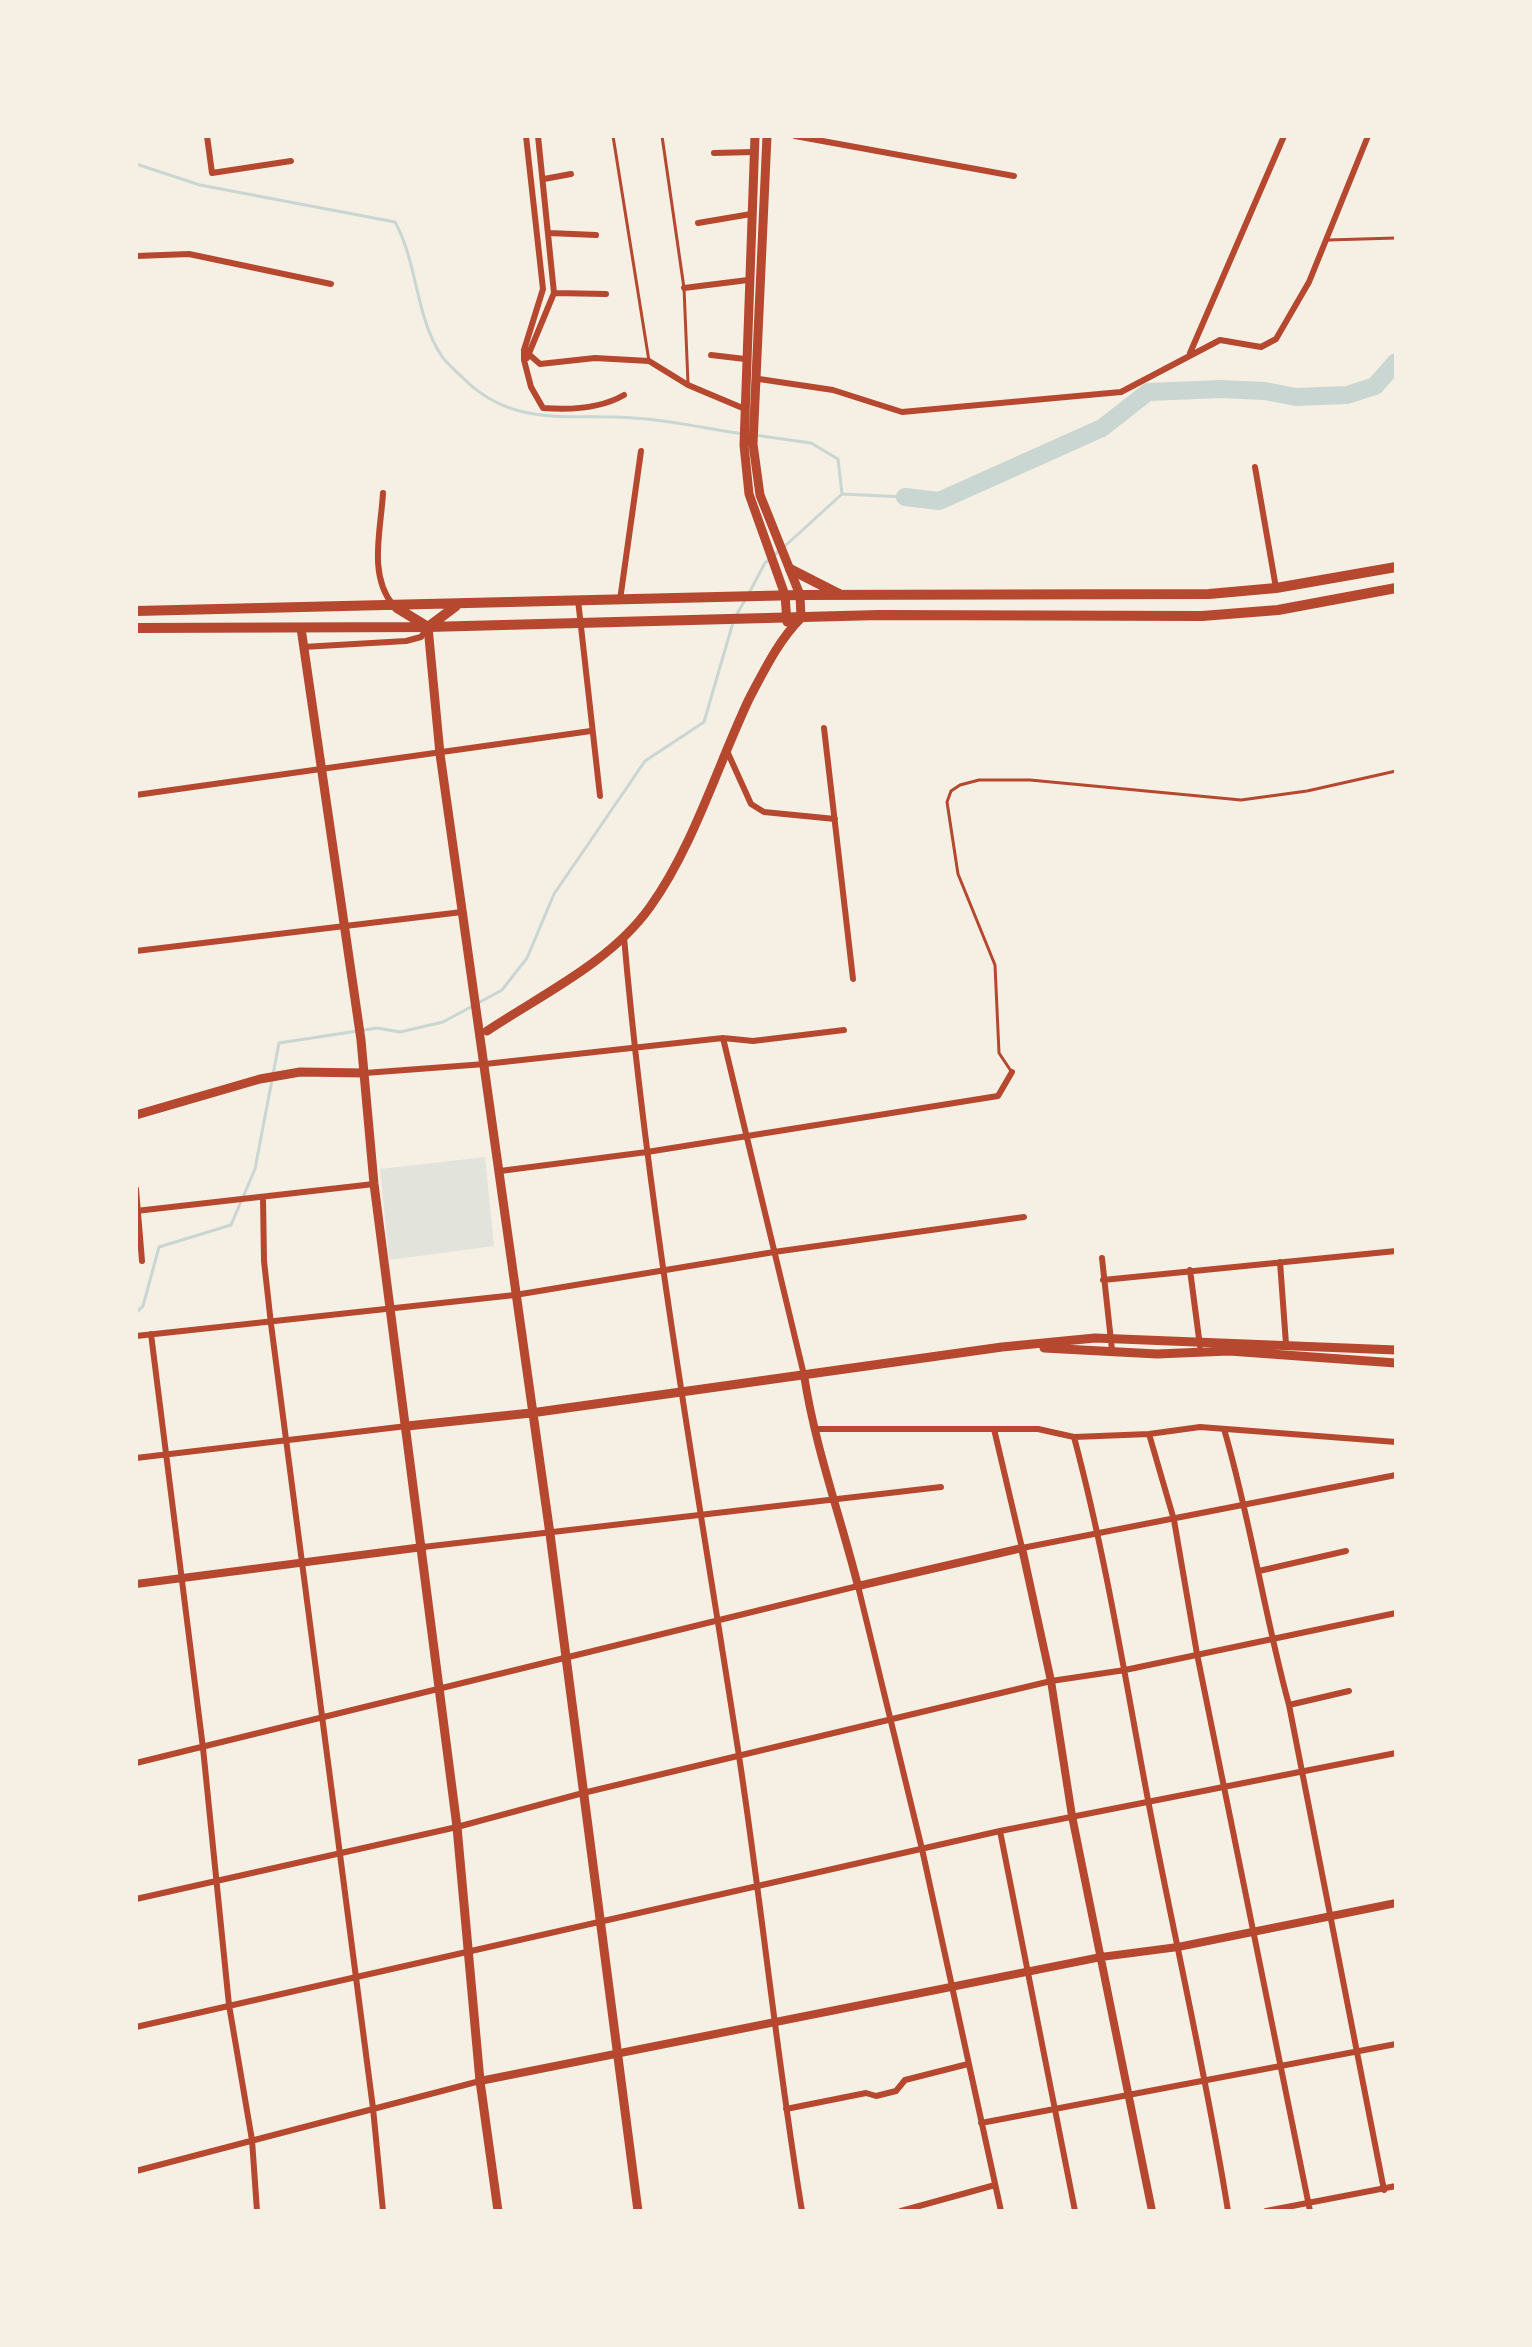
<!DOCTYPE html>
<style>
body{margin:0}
#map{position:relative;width:1532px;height:2347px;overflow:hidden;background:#f6efe4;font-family:"Golos Text",sans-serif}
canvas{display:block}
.frame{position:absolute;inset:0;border:138px solid #f6efe4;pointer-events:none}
</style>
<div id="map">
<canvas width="1532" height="2347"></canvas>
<div class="frame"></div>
</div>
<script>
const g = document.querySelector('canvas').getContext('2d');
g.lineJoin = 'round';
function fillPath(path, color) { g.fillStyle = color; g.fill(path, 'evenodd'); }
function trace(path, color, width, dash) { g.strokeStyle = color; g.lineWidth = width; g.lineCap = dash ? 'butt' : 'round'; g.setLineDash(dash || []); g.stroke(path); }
fillPath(new Path2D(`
 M485 1157 494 1246 389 1260 380 1169Z`), '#e2e4dc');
trace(new Path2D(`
 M136 164 200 185 395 222C418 264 415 315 441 355 446 363 455 370 462 377 513 429 568 413 634 418 670 420 707 429 743 434
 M754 435 811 443 838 459 842 494
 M785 546 842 494 905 497
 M749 593 765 563 779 551
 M136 1313 143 1306 159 1247 231 1225 255 1169 279 1043 377 1028 400 1032 443 1022 502 990 527 958 554 894 645 761 704 722 734 619 745 600`), '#c9d6d2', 3);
trace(new Path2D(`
 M905 497 939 501 1102 428 1148 392 1221 389 1265 391 1296 397 1347 395 1375 386 1396 362`), '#c9d6d2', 18);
trace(new Path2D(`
 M613 136 649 361
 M662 136 684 288 688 383
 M1328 240 1396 238
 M1011 1071 999 1053 995 965 958 874 947 802 951 791 960 785 979 780H1030L1241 800 1307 791 1396 771`), '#b5482f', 3);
trace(new Path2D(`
 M207 136 212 173 291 161
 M526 136 543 289 524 350V360L531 387 543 408C569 410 600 409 624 395
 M795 136 1014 176
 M714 153 754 152
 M544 179 571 174
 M698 223 751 214
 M549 233 596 235
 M136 256 189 254 331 284
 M684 288 748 280
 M554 293 606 294
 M524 350 540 364 595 358 649 361 688 385 745 409
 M1190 353 1284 136
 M711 355 745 359
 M527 358 554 293 538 136
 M759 379 833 390 902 412 1121 392 1220 340 1261 347 1276 339 1309 282 1368 136
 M1255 467 1276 588
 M383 493C381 530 368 575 393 605
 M578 600 600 796
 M620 600 641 451
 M303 647 406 641 421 637 428 627
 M824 728 853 979
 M727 751 751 804 764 812 835 819
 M136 795 591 731
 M624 937C648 1212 697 1484 739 1756 762 1907 777 2060 802 2211
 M136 951 462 912
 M723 1038 804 1375
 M365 1073 485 1064 723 1038 753 1041 844 1030
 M500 1171 647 1152 998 1096 1012 1072
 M136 1189 142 1261
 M263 1198 264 1261 271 1324 373 2108 383 2211
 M136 1211 374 1184
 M1102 1258 1112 1350
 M1280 1262 1286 1344
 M1190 1270 1200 1346
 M1103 1280 1396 1251
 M151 1334 203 1748 229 2005 252 2140 257 2211
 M136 1336 515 1295 774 1252 1024 1217
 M814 1429H1038L1074 1437 1149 1434 1200 1427 1396 1442
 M994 1429 1022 1548 1396 1475
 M1224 1429C1251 1521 1264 1614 1289 1705L1384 2190
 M1149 1434 1174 1520 1197 1654 1310 2211
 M1074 1437C1106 1557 1125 1678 1148 1800 1174 1937 1206 2073 1228 2211
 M136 1458 407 1426
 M423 1547 941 1487
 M1259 1571 1346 1551
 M1289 1705 1349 1691
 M136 1763 858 1586 922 1849 1001 2211
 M1000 1831 1075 2211
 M136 1899 457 1827 583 1793 1051 1681 1125 1670 1396 1613
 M136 2027 1000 1831 1396 1753
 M786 2109 866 2093 876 2096 896 2091 905 2080 968 2064
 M981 2123 1396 2044
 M136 2171 480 2081
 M901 2211 995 2185
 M1266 2211 1396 2186`), '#b5482f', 6);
trace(new Path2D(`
 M804 1375C815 1447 840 1515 858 1586L1022 1548 1051 1681 1072 1816 1152 2211
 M136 1584 423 1547
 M480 2081 1101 1957 1178 1947 1396 1903`), '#b5482f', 8);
trace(new Path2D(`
 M755 136 744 445 749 494 785 595 787 622
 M428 627 440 754 550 1534 638 2211
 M301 628 361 1040 374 1184 457 1827 480 2081 498 2211
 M487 1031C541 995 611 962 650 907 693 847 717 767 749 699 764 671 778 641 801 618L800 595 760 495 753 444 767 136
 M136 1115 260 1079 300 1072 365 1073
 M1044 1348 1157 1354 1229 1351 1396 1363
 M407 1426 531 1413 1002 1347 1095 1338 1396 1350`), '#b5482f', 9);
trace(new Path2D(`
 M790 569 839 594
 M397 608 428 627 456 606
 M136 611 800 595 1209 594 1276 588 1396 567
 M136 628 428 627 879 615 1202 616 1278 610 1396 588`), '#b5482f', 10);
</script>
